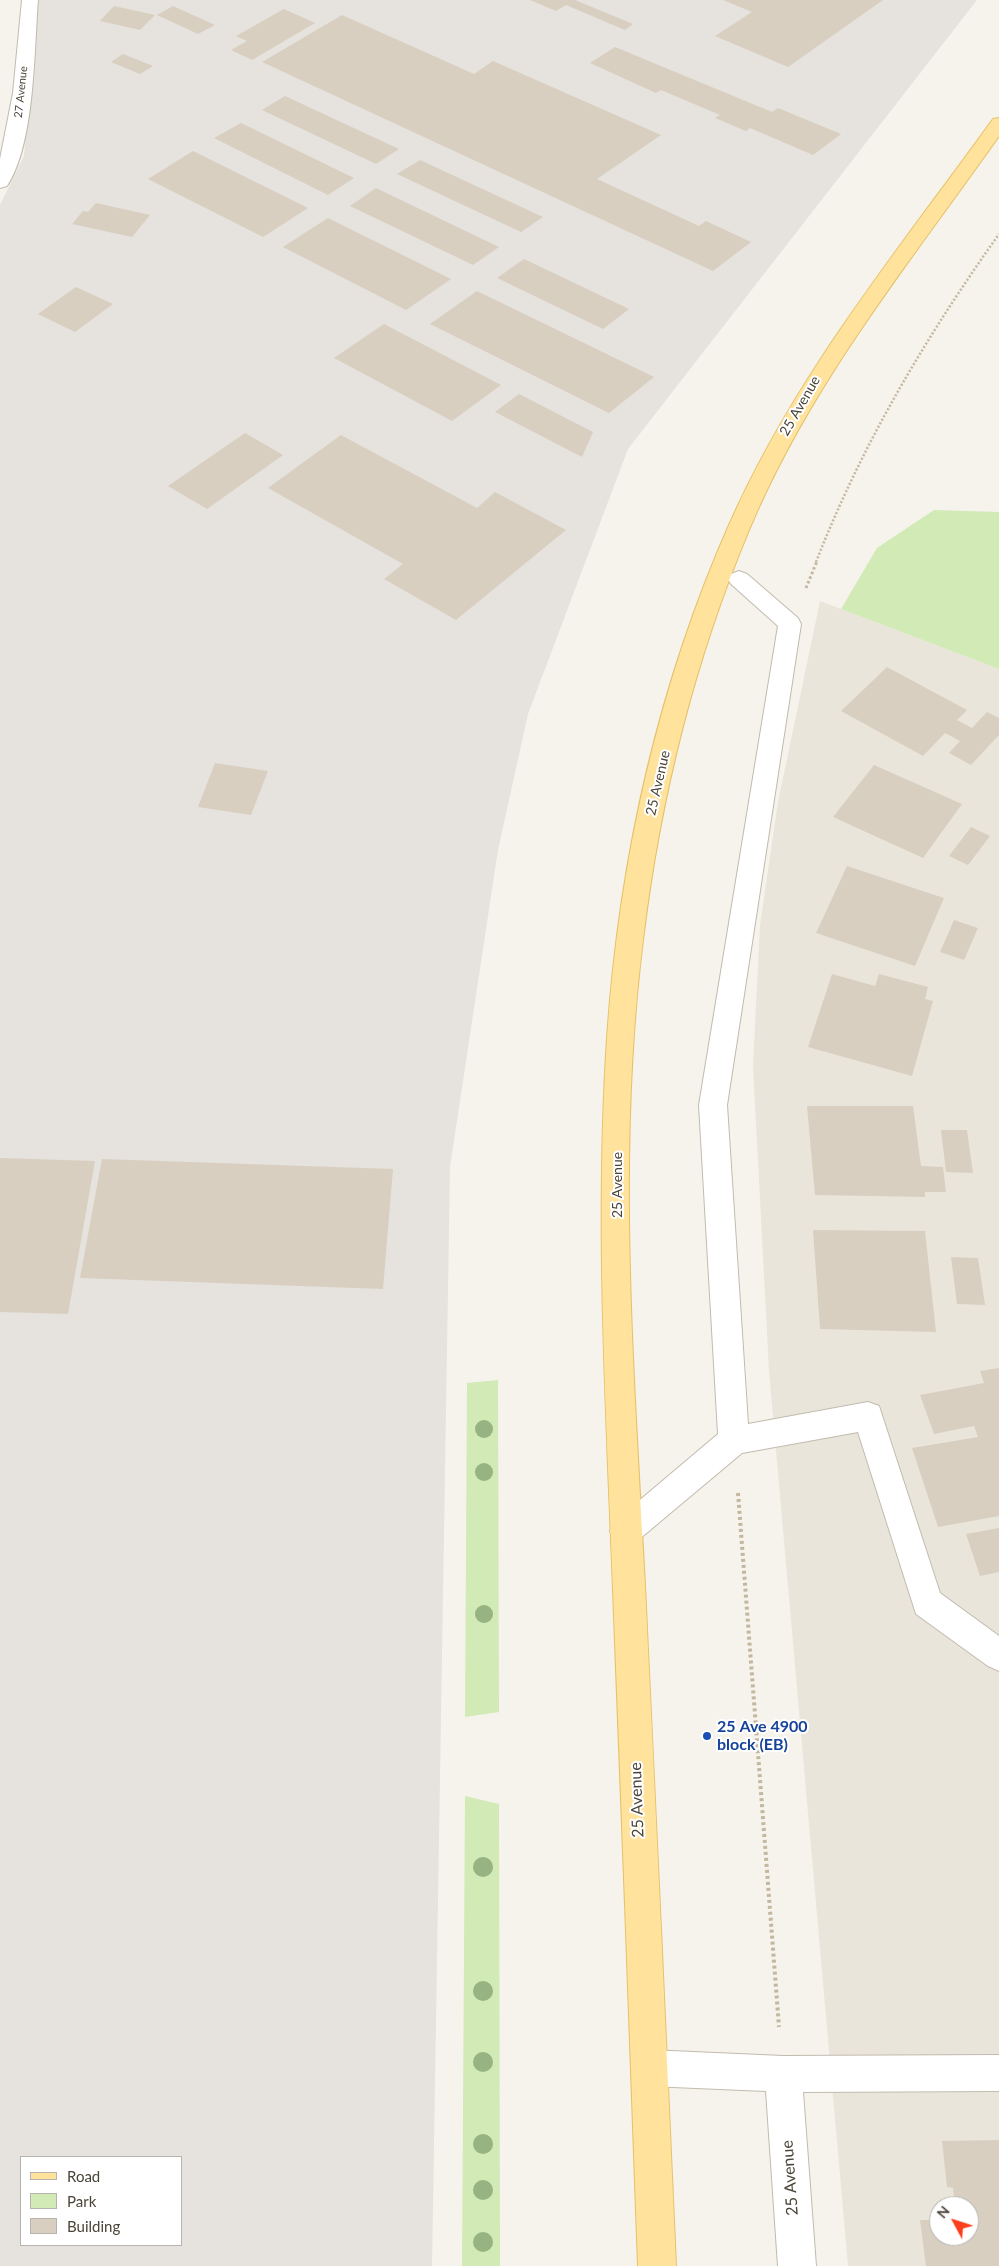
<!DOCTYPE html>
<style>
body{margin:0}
#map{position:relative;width:999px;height:2266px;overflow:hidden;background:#f6f3ec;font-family:Lato,sans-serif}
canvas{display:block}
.legend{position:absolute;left:20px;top:2156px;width:162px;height:90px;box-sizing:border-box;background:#fff;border:1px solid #b7b4b0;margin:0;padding:6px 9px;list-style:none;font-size:15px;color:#4b4439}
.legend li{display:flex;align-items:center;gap:10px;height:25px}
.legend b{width:25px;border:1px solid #b7b4b0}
.north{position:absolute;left:929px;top:2196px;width:50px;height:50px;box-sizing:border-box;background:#fff;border:1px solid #b7b4b0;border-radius:50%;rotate:310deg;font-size:14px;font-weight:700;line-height:20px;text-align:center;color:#4b4439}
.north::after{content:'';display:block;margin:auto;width:18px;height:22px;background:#fc3f1d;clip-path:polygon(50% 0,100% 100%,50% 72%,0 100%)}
</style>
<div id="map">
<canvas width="999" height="2266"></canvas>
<ul class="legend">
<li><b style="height:6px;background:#ffe39c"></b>Road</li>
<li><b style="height:14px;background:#d2eab5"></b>Park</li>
<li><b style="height:14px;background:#d8cfc1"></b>Building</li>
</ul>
<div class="north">N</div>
</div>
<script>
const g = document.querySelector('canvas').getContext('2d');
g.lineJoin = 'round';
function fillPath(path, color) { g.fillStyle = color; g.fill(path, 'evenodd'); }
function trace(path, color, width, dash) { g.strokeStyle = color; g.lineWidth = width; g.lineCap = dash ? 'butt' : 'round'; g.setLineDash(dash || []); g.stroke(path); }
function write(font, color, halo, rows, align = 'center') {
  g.font = font + ' Lato,sans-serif'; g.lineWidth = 4; g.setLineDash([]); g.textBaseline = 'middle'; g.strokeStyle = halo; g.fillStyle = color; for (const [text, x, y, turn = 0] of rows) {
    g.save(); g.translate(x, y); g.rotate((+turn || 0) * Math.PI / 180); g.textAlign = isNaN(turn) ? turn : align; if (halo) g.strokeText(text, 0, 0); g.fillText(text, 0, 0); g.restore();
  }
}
fillPath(new Path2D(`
 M820 601 999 669V2266H848L769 1371 753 1066 760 925 778 802ZM939 2206H969V2236H939Z`), '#eae5da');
fillPath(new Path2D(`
 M38 0H977L628 449 528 714 498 850 450 1167 432 2266H0V205L24 156ZM21 2157H181V2245H21Z`), '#e6e2dd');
fillPath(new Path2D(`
 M934 510 999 512V669L841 609 877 548Z
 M498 1380 499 1712 465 1717 467 1383Z
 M465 1796 499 1804 500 2266H462Z`), '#d2eab5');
fillPath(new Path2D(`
 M530 0H575L633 24 625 30 566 5 556 11Z
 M723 0H883L788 67 715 36 752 12Z
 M114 6 155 15 140 30 100 21Z
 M173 6 215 25 198 34 157 15Z
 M284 9 315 23 252 60 231 50 247 41 236 36Z
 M342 15 474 74 493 61 661 135 597 179 699 226 706 221 751 242 713 271 262 62Z
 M615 47 772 112 778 108 841 134 813 155 750 128 746 131 715 118 720 115 661 90 656 93 590 63Z
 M123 54 153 66 140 74 111 62Z
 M285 96 399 149 376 164 262 110Z
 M241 123 354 178 328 195 214 138Z
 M193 151 308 208 263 237 148 179Z
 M420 160 543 217 521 232 397 174Z
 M376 188 499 247 473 265 350 206Z
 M96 203 150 215 132 237 72 224 83 211 88 212Z
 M328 218 451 279 406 310 283 247Z
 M524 259 629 309 603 329 497 278Z
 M76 287 113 304 75 332 38 314Z
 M477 291 654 377 609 413 430 324Z
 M384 324 501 385 452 421 334 358Z
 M519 394 593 432 582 457 495 412Z
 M245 433 283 455 207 509 168 486Z
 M341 435 477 508 495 492 566 530 456 620 384 579 403 564 268 488Z
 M887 667 967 710 957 720 972 728 987 712 999 718V735L971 765 949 753 960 741 945 733 923 756 841 711Z
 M215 763 268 771 251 815 198 807Z
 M874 765 962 804 923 858 833 817Z
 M971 827 990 836 968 865 949 856Z
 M847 866 944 898 915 966 816 933Z
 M954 920 978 928 964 960 940 952Z
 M832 974 875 986 879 974 928 987 925 999 933 1001 912 1076 808 1047Z
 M807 1106H913L921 1166 943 1167 946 1192H925V1197L815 1195Z
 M941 1130H967L973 1173 946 1172Z
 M0 1158 95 1161 68 1314 0 1312Z
 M102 1159 393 1169 383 1289 80 1278Z
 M813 1230 925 1231 936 1332 820 1329Z
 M951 1257 978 1258 985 1305 957 1304Z
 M999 1368V1516L938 1527 912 1448 978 1437 974 1426 934 1434 920 1395 984 1383 980 1371Z
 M999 1528V1572L980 1576 966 1534Z
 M999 2140V2266H926L920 2220H939V2236H969V2206H955L953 2188 947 2187 942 2141Z`), '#d8cfc1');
const minor = new Path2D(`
 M22 0H38C34 50 35 144 7 186L0 188V159L13 93Z
 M739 571 747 574 798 618 801 624 727 1105 748 1424 868 1402 879 1406 940 1593 999 1636V1671L988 1666 916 1614 858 1432 742 1453 637 1541 626 1546 615 1541 610 1531 615 1521 718 1434 699 1105 778 626 731 584 728 579 731 574Z
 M649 2050 783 2056 999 2055V2091L803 2092 816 2266H778L766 2091 649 2086 636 2081 631 2068 636 2055Z`);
const major = new Path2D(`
 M999 118V136C908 265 810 384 749 530 694 661 660 799 643 940 616 1154 634 1372 645 1586 656 1813 666 2039 676 2266H638C630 2041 622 1815 613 1590 606 1406 595 1222 607 1038 619 862 658 686 729 525 795 375 898 251 993 119Z`);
trace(minor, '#c2bbae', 2);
trace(major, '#e6c16a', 2);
trace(new Path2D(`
 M816 562C862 444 926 337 999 234`), '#c4b79f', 2.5, [2, 2]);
trace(new Path2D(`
 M806 588 817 561`), '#c4b79f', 3, [2.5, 2.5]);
trace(new Path2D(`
 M738 1493 779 2027`), '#c4b79f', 4, [3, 3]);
fillPath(minor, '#fff');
fillPath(major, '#ffe39c');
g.fillStyle = '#97b381';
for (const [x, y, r] of [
 [484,1429,9],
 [484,1472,9],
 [484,1614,9],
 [483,1867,10],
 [483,1991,10],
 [483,2062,10],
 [483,2144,10],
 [483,2190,10],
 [483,2242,10]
]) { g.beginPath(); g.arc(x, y, r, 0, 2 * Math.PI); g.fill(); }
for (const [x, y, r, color] of [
 [707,1736,5,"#1a4fb4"]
]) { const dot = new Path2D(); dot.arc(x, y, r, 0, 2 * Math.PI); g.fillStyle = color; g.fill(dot); trace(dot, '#fff', 2); }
write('11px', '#4b4439', '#fff', [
 ["27 Avenue",21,92,-84]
]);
write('14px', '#4b4439', '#fff', [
 ["25 Avenue",800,406,-60],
 ["25 Avenue",658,783,-77],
 ["25 Avenue",617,1185,-90]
]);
write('bold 16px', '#164399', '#fff', [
 ["25 Ave 4900",717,1727],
 ["block (EB)",717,1745]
], 'left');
write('16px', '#4b4439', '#fff', [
 ["25 Avenue",637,1800,-92],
 ["25 Avenue",790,2178,-94]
]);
</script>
